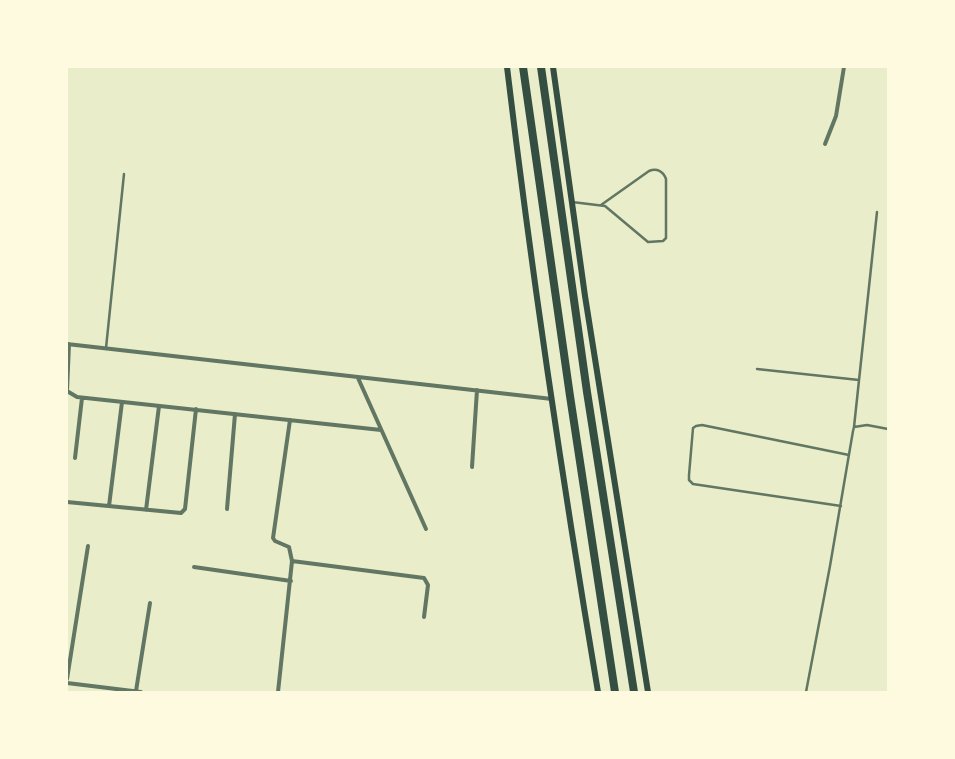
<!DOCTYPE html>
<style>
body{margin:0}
#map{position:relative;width:955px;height:759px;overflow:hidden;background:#e9edc9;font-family:"Source Sans 3",sans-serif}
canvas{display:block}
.frame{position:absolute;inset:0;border:68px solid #fefae0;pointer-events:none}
</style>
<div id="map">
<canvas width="955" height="759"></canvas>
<div class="frame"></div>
</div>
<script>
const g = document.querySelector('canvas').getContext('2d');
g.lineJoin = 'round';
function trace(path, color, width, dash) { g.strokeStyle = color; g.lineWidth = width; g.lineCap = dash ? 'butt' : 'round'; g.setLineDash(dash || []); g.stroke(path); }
trace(new Path2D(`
 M572 202 605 206 648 242 663 241 666 238V179C663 171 657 168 649 171L601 205
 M106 348 124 174
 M757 369 859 380
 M854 427 877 212
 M841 506 693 484 689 480V475L693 428 696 426 702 425 849 455
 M806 692 830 566 853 431 854 427 867 425 888 429`), '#617663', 2.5);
trace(new Path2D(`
 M825 144 836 116 844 67
 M67 344 552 399
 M69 344 67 391 77 397 381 430
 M358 378 426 529
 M75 458 82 398
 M472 467 477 390
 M67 502 181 513 185 509 196 409
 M109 506 122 402
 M227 509 235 414
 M146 510 159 406
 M292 561 424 578 428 585 424 617
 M194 567 291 581
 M67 679 88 546
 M67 683 141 692
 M136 691 150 603
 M278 692 292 561 289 547 275 541 273 538 290 420`), '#617663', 4);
trace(new Path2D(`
 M507 67C532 276 563 484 598 692
 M553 67 585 296 648 692`), '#344e41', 6);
trace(new Path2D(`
 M523 67 570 396 615 692
 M541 67 587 392 634 692`), '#344e41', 8);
</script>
